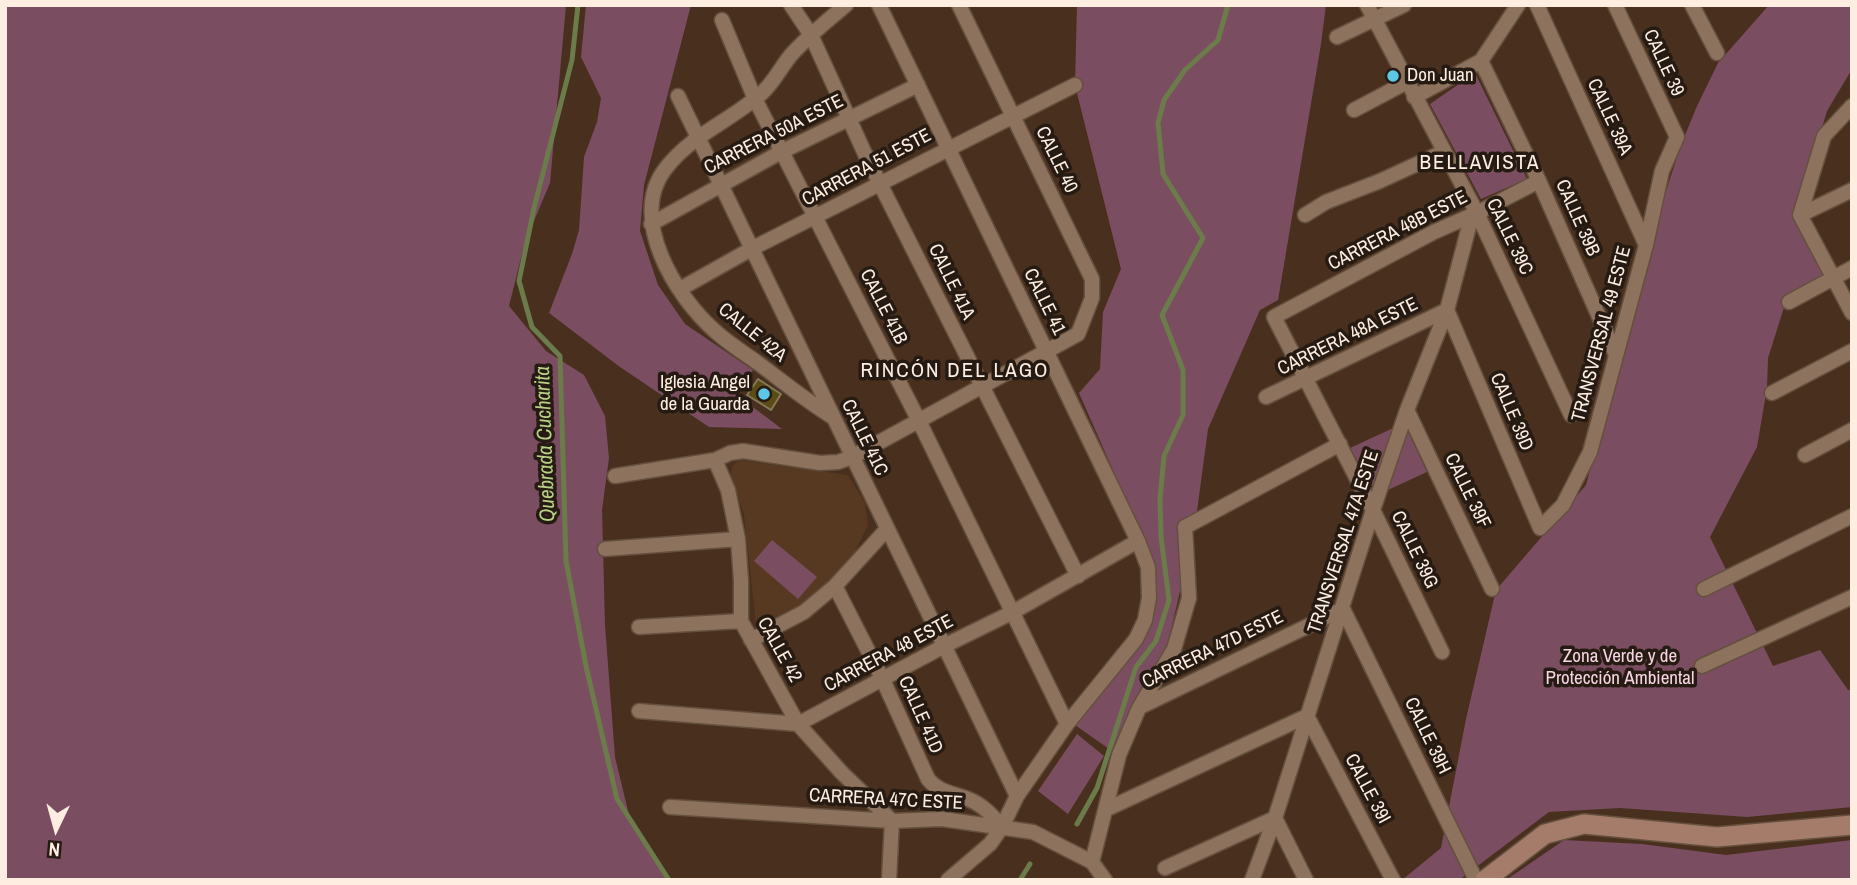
<!DOCTYPE html>
<meta charset="utf-8">
<style>
body{margin:0}
#map{position:relative;width:1857px;height:885px;overflow:hidden;background:#49301e;font-family:"Archivo Narrow",sans-serif}
canvas{display:block}
.frame{position:absolute;inset:0;border:7px solid #feeee2;pointer-events:none}
.north{position:absolute;left:21px;top:794px;width:70px;height:70px;-webkit-text-stroke:5px #261b13;paint-order:stroke;rotate:185deg;font-size:19px;font-weight:700;line-height:28px;text-align:center;color:#feeee2}
.north::after{content:'';display:block;margin:auto;width:24px;height:32px;background:#feeee2;clip-path:polygon(50% 0,100% 100%,50% 72%,0 100%)}
</style>
<div id="map">
<canvas width="1857" height="885"></canvas>
<div class="frame"></div>
<div class="north">N</div>
</div>
<script>
const g = document.querySelector('canvas').getContext('2d');
g.lineJoin = 'round';
function fillPath(path, color) { g.fillStyle = color; g.fill(path, 'evenodd'); }
function trace(path, color, width, dash) { g.strokeStyle = color; g.lineWidth = width; g.lineCap = dash ? 'butt' : 'round'; g.setLineDash(dash || []); g.stroke(path); }
function write(font, color, halo, rows, align = 'center') {
  g.font = font + ' "Archivo Narrow",sans-serif'; g.lineWidth = 7; g.setLineDash([]); g.textBaseline = 'middle'; g.strokeStyle = halo; g.fillStyle = color; for (const [text, x, y, turn = 0] of rows) {
    g.save(); g.translate(x, y); g.rotate((+turn || 0) * Math.PI / 180); g.textAlign = isNaN(turn) ? turn : align; if (halo) g.strokeText(text, 0, 0); g.fillText(text, 0, 0); g.restore();
  }
}
fillPath(new Path2D(`
 M739 460 848 475 865 503 868 525 854 554 833 579 798 608 757 633 744 514 731 477 732 466Z`), '#573921');
fillPath(new Path2D(`
 M5 5H566L550 183 525 242 509 306 546 351 584 375 605 416 609 458 602 510 605 625 615 757 629 815 671 880H5Z
 M586 5H691L644 185 640 231 658 285 685 324 753 370 737 395 782 429 709 427 620 367 549 313 572 254 579 230 584 157 597 122 601 98 581 57Z
 M1077 5H1326L1321 44 1278 300 1260 310 1208 429 1195 526 1168 643 1112 751 1075 725 1153 613 1156 568 1079 393 1100 369 1103 312 1121 269 1075 85Z
 M1769 5H1852V69L1827 111 1796 214 1827 275 1787 298 1768 358 1767 388 1757 447 1710 537 1773 666 1820 650 1848 690H1852V807L1747 817 1620 808 1549 812 1459 880H1402L1441 848 1466 719 1496 590 1586 485 1648 246 1681 145 1697 106 1718 63Z
 M1475 73 1527 179 1481 199 1430 104Z
 M1404 423 1427 472 1377 495 1350 448Z
 M772 540 817 577 798 599 754 561Z
 M1077 734 1104 756 1068 814 1038 791Z
 M1564 840 1642 844 1726 855 1852 840V880H1506Z`), '#7b4d61');
trace(new Path2D(`
 M578 5 572 60 534 208 519 281 532 327 560 356 566 561 586 666 617 799 669 880
 M1077 824 1097 788 1136 667 1156 641 1169 600 1161 537 1160 499 1164 456 1183 415V370L1162 315 1203 238 1163 174 1158 123 1164 100 1185 70 1218 40 1228 5
 M1020 880 1030 864`), '#6b7b49', 5);
const building = new Path2D(`
 M758 379 781 394 771 410 747 395Z`);
fillPath(building, '#5c4b13');
trace(building, '#84795a', 2);
const street = new Path2D(`
 M791 5 811 35 866 156 1078 576
 M879 5 1138 541 1148 567 1149 598 1145 620 1136 639 1067 724 1017 796 1002 827 990 844 948 880
 M1367 5 1477 213 1571 415
 M1537 5 1646 245
 M1692 5 1717 53
 M722 20 755 99 919 421 1067 724
 M1337 37 1404 5
 M1481 61 1539 181 1616 355
 M678 96 1017 796
 M1414 97 1481 61 1518 5
 M1354 110 1407 82
 M1305 215 1326 202 1380 181 1443 152
 M1800 215 1824 136 1852 106
 M1800 215 1852 313
 M1800 215 1852 190
 M651 224 781 152 918 85
 M680 289 753 248 1075 85
 M1789 302 1852 268
 M1772 393 1852 351
 M1266 397 1447 310 1540 528 1563 505 1590 452 1646 245 1662 171 1677 137 1615 5
 M1407 410 1492 589
 M831 416C805 400 782 381 758 363 744 353 728 343 715 331 675 296 627 217 666 168 691 135 732 120 762 93 774 82 781 67 791 55 808 36 827 21 846 5
 M1805 455 1852 430
 M715 460 728 490 738 539 741 580V621L798 724 842 773 892 821 889 880
 M615 476 715 460 730 453 743 451 820 463 838 462 852 457 1078 334 1092 298V279L959 5
 M605 549 738 539
 M835 586 883 680 928 779C938 792 953 793 968 799 983 805 992 815 1002 827
 M1704 589 1852 516
 M639 627 741 621
 M751 640 804 612 835 586 887 529
 M1442 652 1373 510 1274 317 1434 232 1477 213 1539 181
 M1702 666 1852 597
 M1140 707 1343 609 1476 880
 M639 711 798 724 946 645 1013 612 1138 541
 M670 807 892 821 942 819 1033 832 1092 862 1105 880
 M1107 809 1307 716 1393 880
 M1092 862 1119 755 1139 708 1174 649 1189 598 1185 527 1340 444
 M1165 868 1275 818 1306 880
 M1252 880 1275 818 1373 510 1407 410 1447 310 1472 215`);
const secondary = new Path2D(`
 M1485 880 1545 834 1584 824 1717 837 1852 825`);
trace(street, '#64503e', 17);
trace(secondary, '#64503e', 22);
trace(street, '#8d725d', 14);
trace(secondary, '#a57b6a', 19);
for (const [x, y, r, color] of [
 [1393,76,7,"#5dc7e8"],
 [764,394,7,"#5dc7e8"]
]) { const dot = new Path2D(); dot.arc(x, y, r, 0, 2 * Math.PI); g.fillStyle = color; g.fill(dot); trace(dot, '#261b13', 2.5); }
write('19px', '#feeee2', '#261b13', [
 ["CALLE 39",1663,63,65],
 ["CALLE 39A",1609,117,65],
 ["CARRERA 50A ESTE",774,135,-27],
 ["CALLE 40",1056,160,64],
 ["CARRERA 51 ESTE",867,168,-28],
 ["CALLE 39B",1577,218,66],
 ["CARRERA 48B ESTE",1398,231,-27],
 ["CALLE 39C",1509,237,64],
 ["CALLE 41A",951,282,64],
 ["CALLE 41",1044,302,64],
 ["CALLE 41B",883,307,63],
 ["CALLE 42A",752,333,39],
 ["TRANSVERSAL 49 ESTE",1602,334,-75],
 ["CARRERA 48A ESTE",1348,337,-26],
 ["CALLE 39D",1511,412,67],
 ["CALLE 41C",864,438,64],
 ["CALLE 39F",1467,491,64],
 ["TRANSVERSAL 47A ESTE",1344,542,-72],
 ["CALLE 39G",1414,550,64],
 ["CALLE 42",779,650,61],
 ["CARRERA 47D ESTE",1213,650,-26],
 ["CARRERA 48 ESTE",889,654,-28],
 ["CALLE 41D",920,715,66],
 ["CALLE 39H",1427,736,64],
 ["CALLE 39I",1367,789,62],
 ["CARRERA 47C ESTE",886,800,3]
]);
write('19px', '#feeee2', '#261b13', [
 ["Don Juan",1407,76],
 ["Iglesia Angel",750,383,"right"],
 ["de la Guarda",750,405,"right"]
], 'left');
write('19px', '#f7d4e2', '#261b13', [
 ["Zona Verde y de",1620,657],
 ["Protección Ambiental",1620,679]
]);
g.letterSpacing = '2px';
write('21px', '#feeee2', '#261b13', [
 ["BELLAVISTA",1480,163],
 ["RINCÓN DEL LAGO",955,371]
]);
g.letterSpacing = '0px';
write('italic 21px', '#b8d184', '#261b13', [
 ["Quebrada Cucharita",546,444,-92]
]);
</script>
